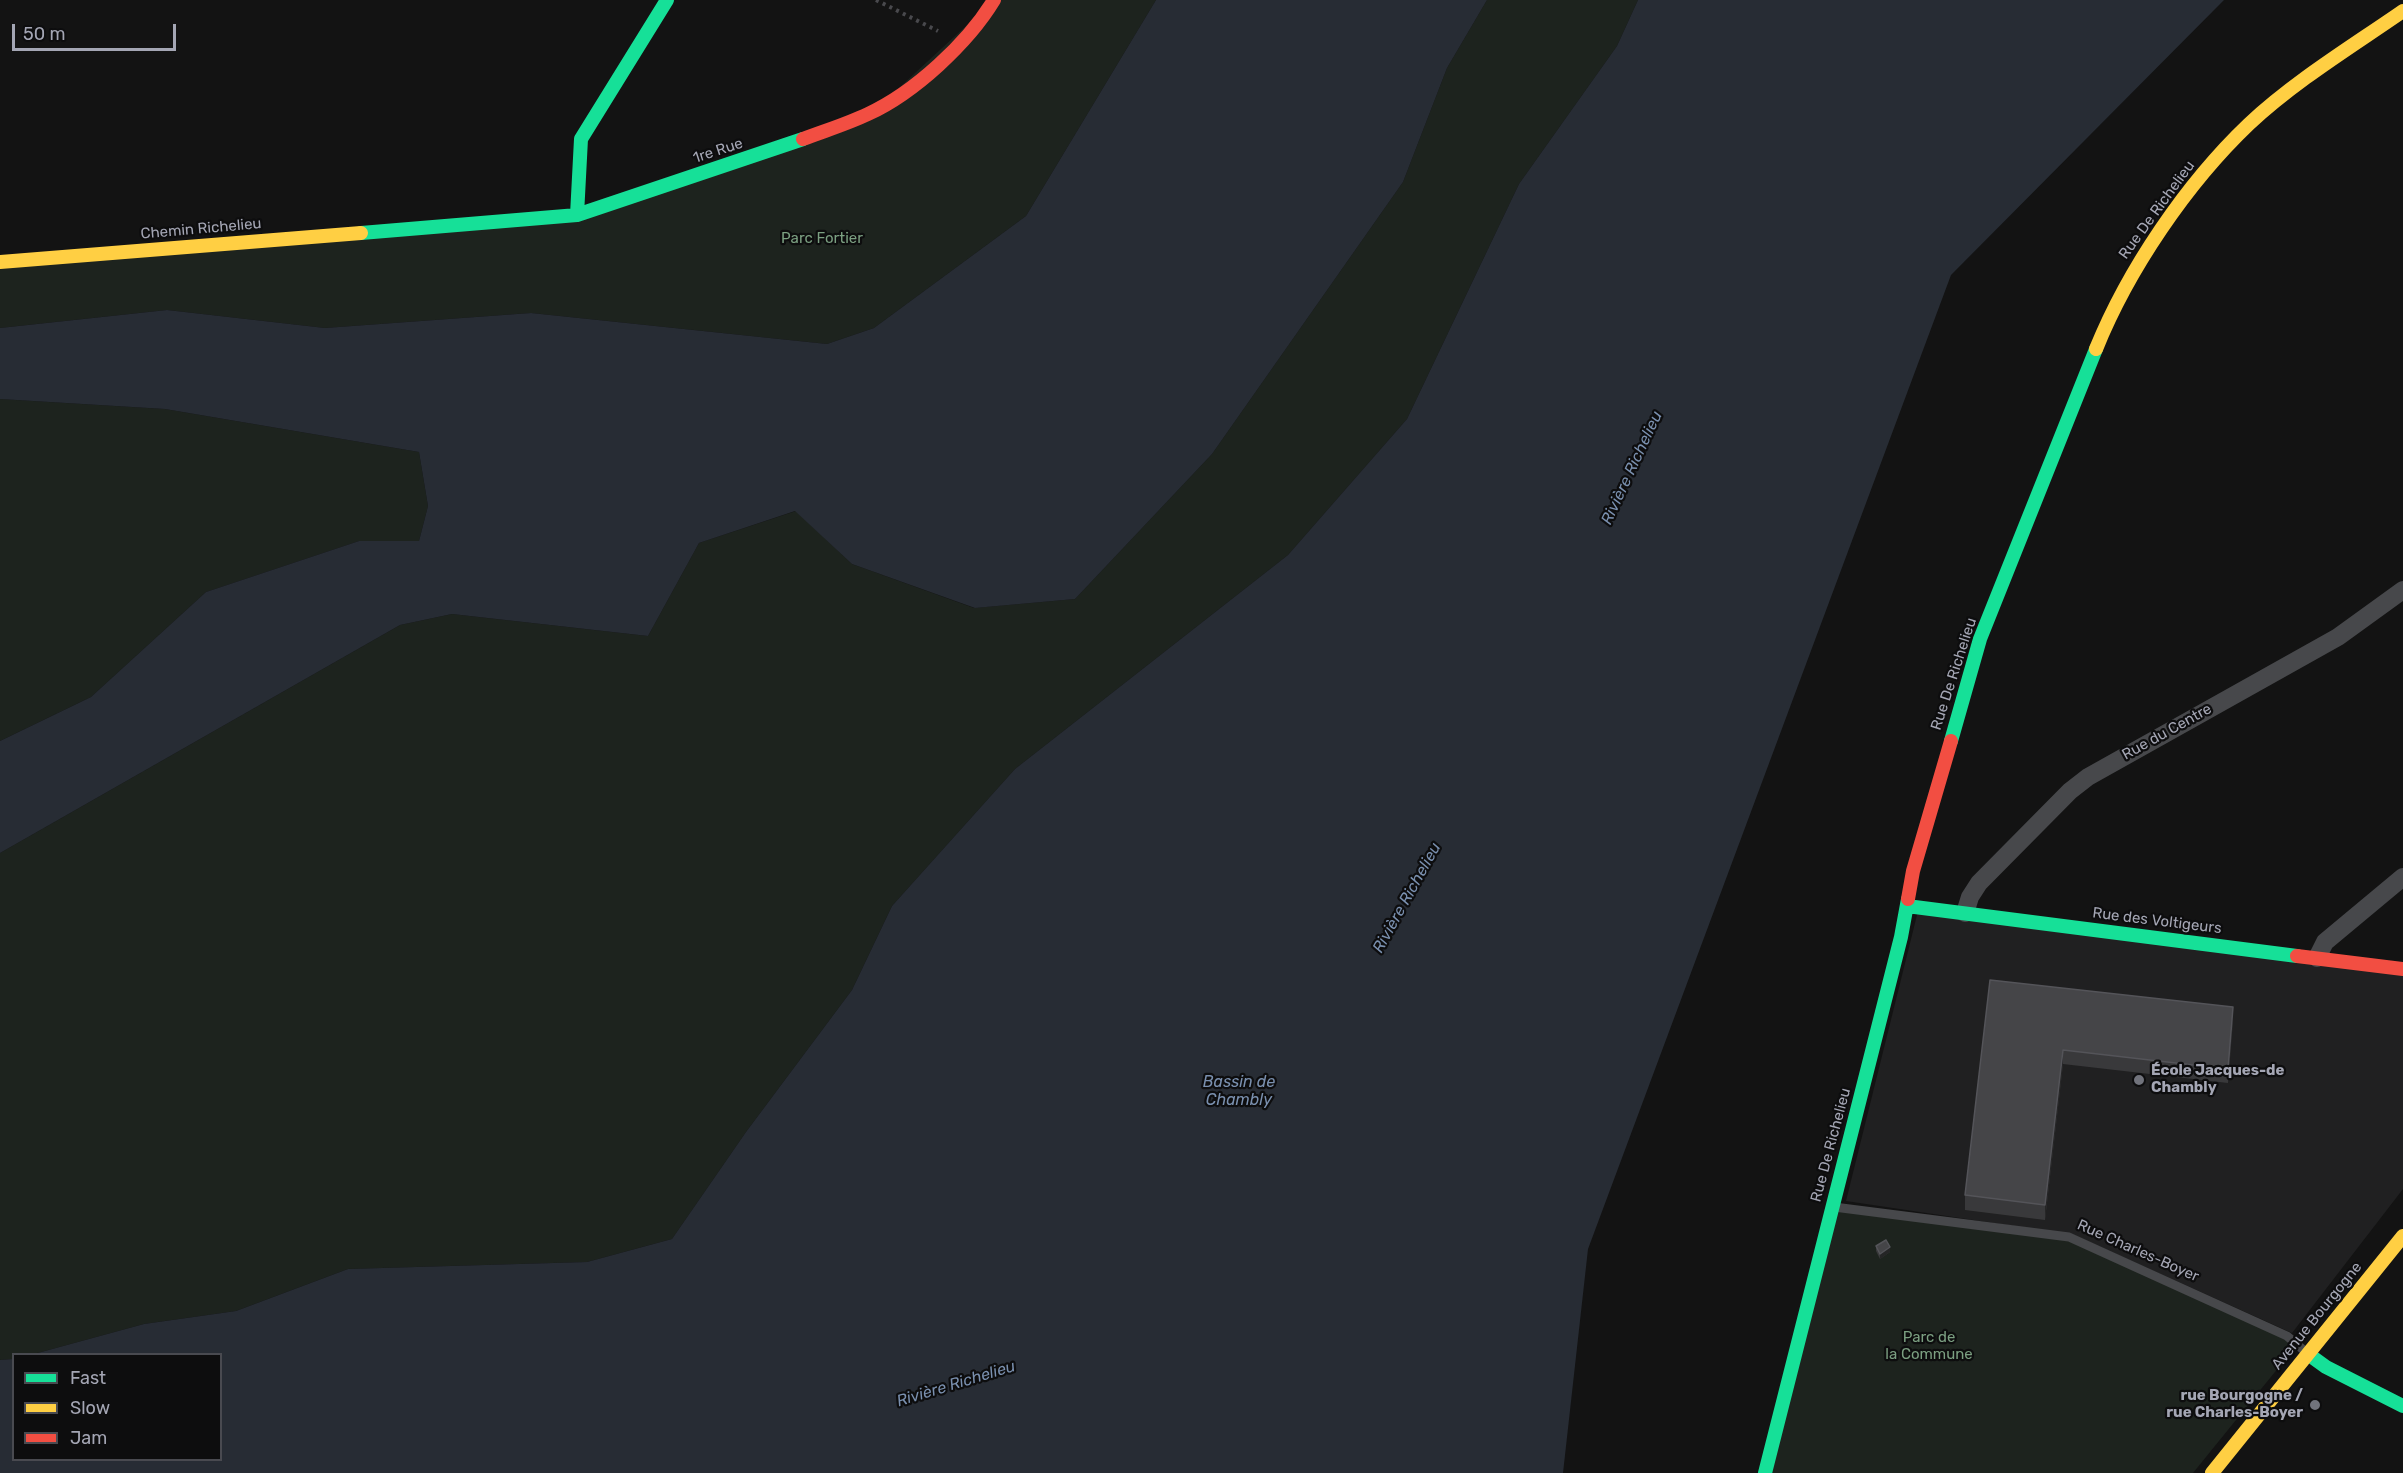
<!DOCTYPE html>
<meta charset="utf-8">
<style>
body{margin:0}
#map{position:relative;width:2403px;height:1473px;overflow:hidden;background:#131313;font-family:Rubik,sans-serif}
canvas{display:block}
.legend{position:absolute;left:12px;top:1353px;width:210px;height:108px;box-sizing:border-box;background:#0d0d0e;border:2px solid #494a50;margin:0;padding:8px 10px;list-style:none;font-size:18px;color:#a4a6b4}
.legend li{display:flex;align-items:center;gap:12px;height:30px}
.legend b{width:30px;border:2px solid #494a50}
.scale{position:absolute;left:12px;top:24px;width:164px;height:27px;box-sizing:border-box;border:3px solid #a4a6b4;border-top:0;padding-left:8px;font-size:18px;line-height:21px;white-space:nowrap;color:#a4a6b4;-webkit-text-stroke:4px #0d0d0e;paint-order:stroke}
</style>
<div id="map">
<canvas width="2403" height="1473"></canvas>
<ul class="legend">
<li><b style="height:8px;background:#16e098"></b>Fast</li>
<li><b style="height:8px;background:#ffcf43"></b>Slow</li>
<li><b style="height:8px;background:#f24e42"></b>Jam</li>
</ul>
<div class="scale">50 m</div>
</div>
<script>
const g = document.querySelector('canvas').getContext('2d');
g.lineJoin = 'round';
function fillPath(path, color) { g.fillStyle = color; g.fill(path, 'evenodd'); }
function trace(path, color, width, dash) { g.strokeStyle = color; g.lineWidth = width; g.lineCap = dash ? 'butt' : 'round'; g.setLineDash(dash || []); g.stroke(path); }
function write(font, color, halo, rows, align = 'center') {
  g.font = font + ' Rubik,sans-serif'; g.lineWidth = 4.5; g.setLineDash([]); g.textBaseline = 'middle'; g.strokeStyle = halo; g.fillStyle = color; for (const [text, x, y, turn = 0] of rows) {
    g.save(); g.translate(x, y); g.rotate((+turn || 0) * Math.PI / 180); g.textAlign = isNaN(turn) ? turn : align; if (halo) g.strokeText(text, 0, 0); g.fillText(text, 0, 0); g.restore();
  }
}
fillPath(new Path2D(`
 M1919 907 2403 970V1189L2292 1333 2074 1235 1846 1201Z`), '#202021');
fillPath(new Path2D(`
 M994 0H1156L1026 216 874 328 827 344 531 313 325 328 167 310 0 328V266L544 220 874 111Z
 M1487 0H1638L1617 46 1519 184 1407 419 1288 555 1015 769 892 906 852 990 746 1132 672 1239 587 1262 348 1269 236 1311 144 1324 34 1354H14L13 1359 0 1360V853L400 625 452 614 648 636 699 543 796 511 852 564 974 608 1075 599 1212 454 1403 182 1447 68Z
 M0 399 165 409 419 452 428 506 419 541H359L206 592 91 697 0 741Z
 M1832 1207 2069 1237 2287 1336 2296 1346 2193 1473H1765Z`), '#1d231e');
fillPath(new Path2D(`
 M1156 0H1487L1447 68 1403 182 1212 454 1075 599 975 608 852 564 795 511 699 543 648 636 452 614 400 625 0 853V741L91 697 206 592 359 541H419L428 506 419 452 165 409 0 399V328L167 310 325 328 531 313 827 344 874 328 1026 216Z
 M1638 0H2224L1951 275 1588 1249 1563 1473H0V1360L13 1359 14 1460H220V1354H34L144 1324 236 1311 348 1269 587 1262 672 1239 746 1132 852 990 892 906 1015 769 1288 555 1407 419 1519 184 1617 46Z`), '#272c34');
trace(new Path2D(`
 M876 0 938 31`), '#49494d', 4, [3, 4.5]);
trace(new Path2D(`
 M1834 1207 2069 1237 2287 1336 2307 1353`), '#47484b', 9);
trace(new Path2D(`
 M1965 913 1970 897 1979 883 2070 791 2088 777 2338 637 2403 590
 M2317 958 2325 942 2403 877`), '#47484b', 18);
trace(new Path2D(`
 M577 215 581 139 667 0
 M361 233 577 215 803 139
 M1951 741 1980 639 2096 349
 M1907 906 2297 956
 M2308 1354 2326 1367 2403 1406
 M1765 1473 1901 937 1908 899`), '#16e098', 14);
trace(new Path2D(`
 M0 262 361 233
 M2096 349C2128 270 2186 184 2249 124 2295 81 2351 47 2403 11
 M2212 1473 2403 1236`), '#ffcf43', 14);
trace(new Path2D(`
 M803 139C824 131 847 124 868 114 914 93 968 43 994 0
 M1908 899 1913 871 1951 741
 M2297 956 2403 969`), '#f24e42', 14);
fillPath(new Path2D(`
 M1990 980 2233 1021 2228 1083 2063 1064 2045 1220 1965 1210V1195Z
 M1876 1246 1890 1252 1880 1259 1876 1251Z`), '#39393b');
fillPath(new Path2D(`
 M2233 1007V1021L2228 1083V1069Z
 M2063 1050V1064L2045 1220V1205Z
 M1890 1247V1252L1880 1259V1254Z`), '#252526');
const building = new Path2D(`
 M1990 980 2233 1007 2228 1069 2063 1050 2045 1205 1965 1195Z
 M1886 1240 1890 1247 1880 1254 1876 1246Z`);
fillPath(building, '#454548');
trace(building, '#545459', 1.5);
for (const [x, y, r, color] of [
 [2139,1080,6,"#71737c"],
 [2315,1405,6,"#71737c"]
]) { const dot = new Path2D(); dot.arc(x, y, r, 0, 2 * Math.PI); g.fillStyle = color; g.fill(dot); trace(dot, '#0d0d0e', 2); }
write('15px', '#a4a6b4', '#0d0d0e', [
 ["1re Rue",718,151,-18],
 ["Rue De Richelieu",2157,210,-54],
 ["Chemin Richelieu",201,229,-5],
 ["Rue De Richelieu",1954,674,-72],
 ["Rue du Centre",2167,732,-29],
 ["Rue des Voltigeurs",2157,921,7],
 ["Rue De Richelieu",1831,1145,-75],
 ["Rue Charles-Boyer",2138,1251,24],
 ["Avenue Bourgogne",2317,1316,-51]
]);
write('15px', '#7b9f81', '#0d0d0e', [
 ["Parc Fortier",822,239],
 ["Parc de",1929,1338],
 ["la Commune",1929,1355]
]);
write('bold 15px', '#a4a6b4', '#0d0d0e', [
 ["École Jacques-de",2151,1071],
 ["Chambly",2151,1088],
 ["rue Bourgogne /",2303,1396,"right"],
 ["rue Charles-Boyer",2303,1413,"right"]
], 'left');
write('italic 16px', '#7a90af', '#0d0d0e', [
 ["Rivière Richelieu",1632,468,-65],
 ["Rivière Richelieu",1407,898,-61],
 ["Bassin de",1239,1082],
 ["Chambly",1239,1100],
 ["Rivière Richelieu",956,1384,-17]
]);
</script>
